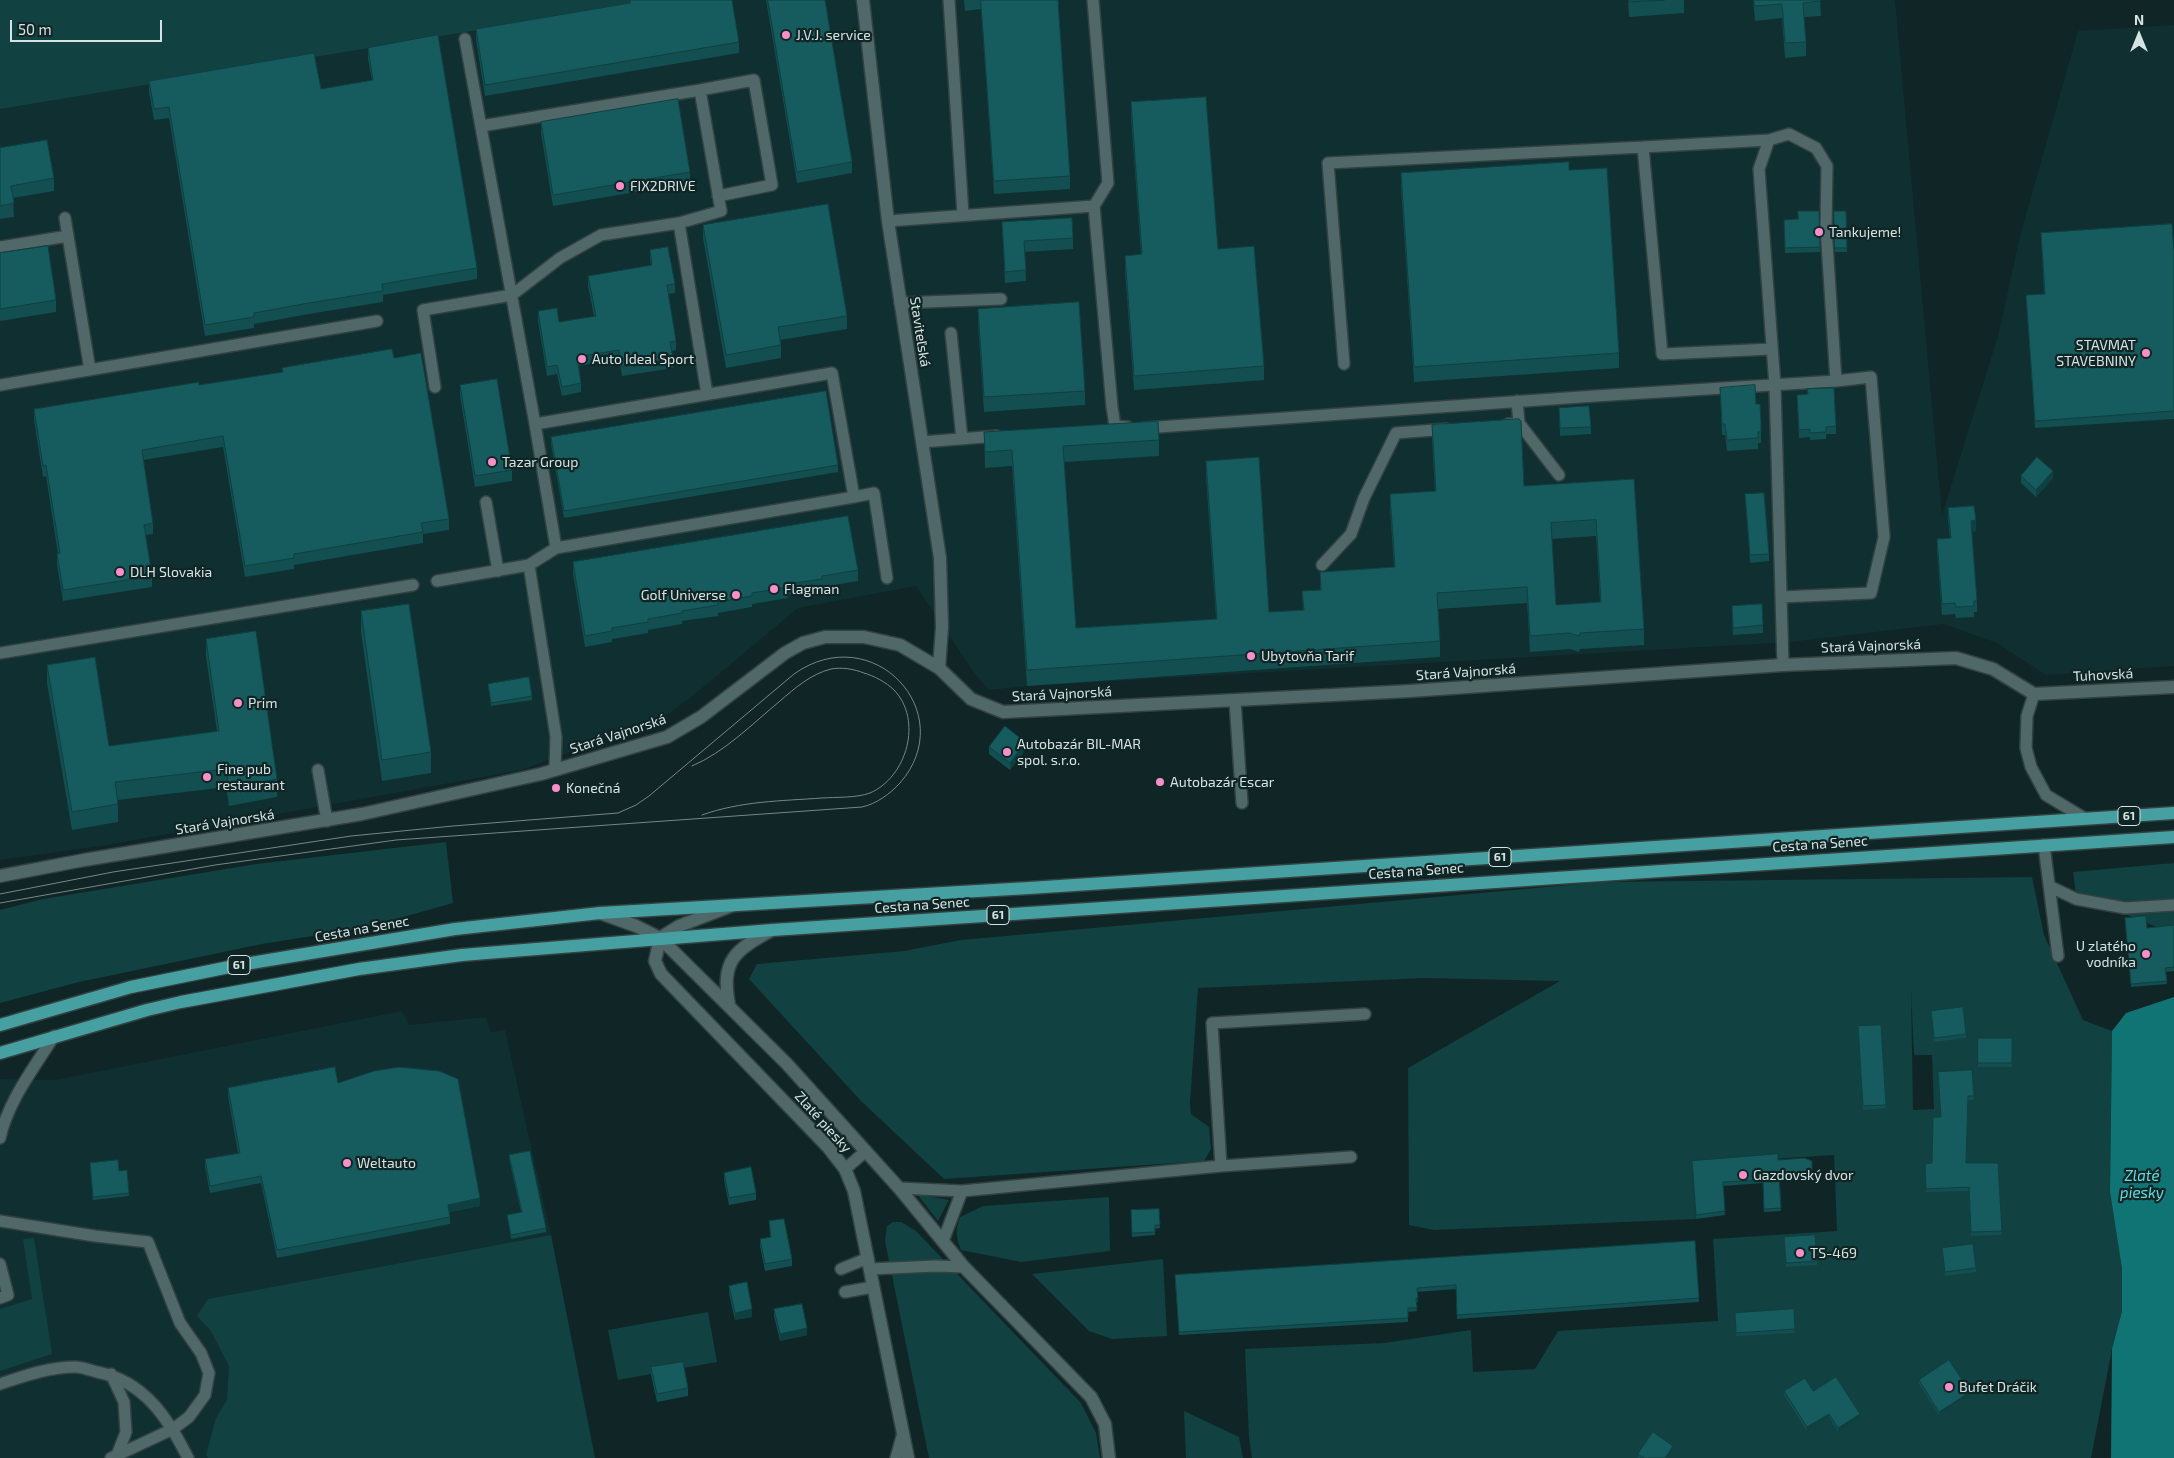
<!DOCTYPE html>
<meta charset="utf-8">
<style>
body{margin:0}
#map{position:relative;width:2174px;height:1458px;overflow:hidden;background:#102525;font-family:"Exo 2",sans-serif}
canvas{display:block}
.north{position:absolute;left:2114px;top:10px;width:50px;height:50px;-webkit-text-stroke:4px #102525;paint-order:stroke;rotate:0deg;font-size:14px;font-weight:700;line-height:20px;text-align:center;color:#d6e3e3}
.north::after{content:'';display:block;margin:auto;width:18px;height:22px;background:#d6e3e3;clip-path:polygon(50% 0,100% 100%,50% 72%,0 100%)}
.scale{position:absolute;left:10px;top:20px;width:152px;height:22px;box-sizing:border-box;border:2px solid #d6e3e3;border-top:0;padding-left:6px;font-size:15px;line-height:18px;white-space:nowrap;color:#d6e3e3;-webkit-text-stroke:4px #102525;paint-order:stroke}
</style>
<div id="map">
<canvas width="2174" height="1458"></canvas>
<div class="north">N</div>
<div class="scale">50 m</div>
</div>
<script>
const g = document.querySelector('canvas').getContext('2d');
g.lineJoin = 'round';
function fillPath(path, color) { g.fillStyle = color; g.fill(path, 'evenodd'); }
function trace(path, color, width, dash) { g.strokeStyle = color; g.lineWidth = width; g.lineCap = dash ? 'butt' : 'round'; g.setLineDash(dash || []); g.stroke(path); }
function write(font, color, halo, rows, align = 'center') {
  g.font = font + ' "Exo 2",sans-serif'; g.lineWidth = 4.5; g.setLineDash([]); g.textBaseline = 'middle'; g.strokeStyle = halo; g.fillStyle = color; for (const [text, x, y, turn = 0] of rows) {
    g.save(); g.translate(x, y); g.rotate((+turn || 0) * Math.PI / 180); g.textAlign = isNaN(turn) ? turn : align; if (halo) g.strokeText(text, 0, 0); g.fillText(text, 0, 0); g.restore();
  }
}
fillPath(new Path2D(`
 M651 0H1895L1942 515 1998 336 2020 236 2078 31 2174 25V666L2046 675 1997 643 1944 624 1791 642 1027 686 989 690 975 674 916 586 798 608 694 695 665 716 522 770 107 845 0 860V105Z
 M402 1011 409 1025 486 1017 491 1032 505 1030 551 1235 595 1458H0V1079L55 1080Z`), '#0f2f30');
fillPath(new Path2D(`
 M0 0H659L0 109Z
 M446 842 453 903 368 927 262 944 79 982 0 1003V910L43 899 256 864Z
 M2174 863V929L2164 930 2076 894 2073 872Z
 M2032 877 2044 935 2083 1020 2112 1031 2110 1192 2122 1269V1311L2112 1349 2091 1458H1252L1249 1438 1245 1349 1384 1343 1471 1330 1473 1372 1535 1369 1558 1331 1718 1321 1713 1239 1837 1231 1834 1155 1692 1164 1696 1219 1434 1230 1409 1225 1408 1068 1560 981 1424 978 1198 988 1190 1103 1191 1114 1209 1127 1211 1149 1204 1161 944 1179 861 1101 749 979 757 964 904 951 961 940 1602 882ZM1911 990 1914 1055H1932L1934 1109 1913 1110Z
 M917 1194 949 1200 938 1221Z
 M1109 1197 1110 1251 1021 1262 961 1250C956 1237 955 1230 960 1217L983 1206Z
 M893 1222H901L916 1231 1081 1403 1096 1433 1100 1458H929L885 1241 887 1226Z
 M551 1235 595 1458H208L206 1455 216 1418 227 1400 229 1366 211 1331 197 1316 208 1299Z
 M34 1238 52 1354 0 1371V1309L32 1299 23 1239Z
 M1163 1259 1167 1336 1112 1339 1089 1331 1032 1274Z
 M708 1312 717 1362 618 1380 608 1330Z
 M1184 1411 1239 1437 1243 1458H1186Z`), '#114141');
fillPath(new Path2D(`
 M2174 997V1458H2111L2112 1349 2122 1311V1269L2110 1192 2112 1031 2126 1013Z`), '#107374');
const service = new Path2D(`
 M949 0 963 214
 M1093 0 1108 183 1094 206
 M465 39 535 424
 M700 90 754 80 772 185 718 196
 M481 126 700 90 721 211 679 223
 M1769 140 1643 147 1662 354 1772 349
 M65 218 90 370
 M888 221 1094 206 1112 407 1115 426 1128 427
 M0 247 68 236
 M900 303 1001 299
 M951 333 962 439
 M1344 364 1328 163 1643 147
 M0 385 377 321
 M435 387 423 310 512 295 560 258 601 235 679 223 707 394
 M1519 423 1559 475
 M1508 424 1519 423 1517 401
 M1144 428 1595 396 1836 381 1826 228 1827 166 1816 148 1789 134 1769 140 1759 169 1775 386 1783 665
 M922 442 997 436
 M854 497 874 493 887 578
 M486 502 498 571
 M529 565 556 737 555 770
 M1322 565 1351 534 1364 498 1396 433 1447 429
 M437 581 529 565 556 548 535 424 832 373 854 497 556 548
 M1781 597 1871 593 1884 537 1871 377 1836 381
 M0 653 413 585
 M2034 694 2027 716 2026 748 2031 767 2046 795 2084 818
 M1235 701 1242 803
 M318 770 327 821
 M2044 845 2058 956
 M2051 887 2076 899 2125 908 2174 905
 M0 1138C8 1101 34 1068 54 1036
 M1221 1166 1212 1023 1365 1014
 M845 1169 866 1151
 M899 1188 962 1191 1221 1166 1351 1157
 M0 1221 95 1236 148 1242 180 1323 201 1353 209 1373 205 1395 189 1417 173 1429 111 1458
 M943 1241 962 1191
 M0 1264 8 1295 0 1298
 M841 1269 868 1258
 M870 1269 936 1266 964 1267
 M845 1292 873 1287
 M111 1374 124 1402 126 1432 117 1455
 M0 1384C24 1376 49 1367 75 1367 82 1367 90 1370 97 1372 144 1381 168 1418 188 1458
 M896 1458 903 1433`);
const minor = new Path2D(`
 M863 0 888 221 940 558 942 627 939 668
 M0 876 84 860 362 814 541 774 667 737 701 717 785 653 803 643 825 637H864L900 645 939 668 971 699 1003 712 1410 691 1783 665 1956 658 1993 669 2034 694 2174 687
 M600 913 636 926 660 938 787 1064 899 1188 964 1267 1091 1397 1105 1424 1109 1458
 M660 938 655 961 661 974 828 1147 845 1169 854 1191 908 1458
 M660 938 679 926 731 906
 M729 1005C721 960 734 951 772 930`);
const primary = new Path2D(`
 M0 1025 131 987 239 965 455 929 600 913 1029 888 2174 813
 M0 1053 147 1010 181 1002 359 969 462 955 772 930 2174 837`);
trace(service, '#334141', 14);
trace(minor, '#334141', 15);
trace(primary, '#334141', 15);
trace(service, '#516868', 11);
trace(minor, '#516868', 12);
trace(primary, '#46a0a2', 12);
trace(new Path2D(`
 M692 766C725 752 752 724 780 701 795 688 811 674 831 669 842 667 854 669 864 673 874 676 886 682 894 690 923 720 907 777 870 793 857 798 836 797 822 798 781 801 741 801 702 815
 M0 894 113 872 351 836 453 826 618 813 636 805 649 796 794 674C873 618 961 713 900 783 890 794 876 804 862 807L396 840 215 865 0 903`), '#768787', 1);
fillPath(new Path2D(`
 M628 0H732L739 42V53L485 96 476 40V29L629 3Z
 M766 0H825L852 162V173L797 183Z
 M964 0H1058L1070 176V189L994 194 981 9 965 11Z
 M1628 0H1684V13L1629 17Z
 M1753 0H1820L1821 16 1804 17 1806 42V56L1785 58 1782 18 1755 21Z
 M368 48 477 268V279L383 295V302L309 314 254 324V328L205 336 169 118 154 120 149 92V81L321 89 372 80 368 59Z
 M1131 102 1264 366V380L1134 390 1125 271V256L1141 254 1131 117Z
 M541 122 690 172V183L553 206 541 133Z
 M0 148 54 178V191L13 198 14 217 0 219Z
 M1569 170 1619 353V368L1414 382 1401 188V173Z
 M1819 211 1820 252 1785 253 1784 220 1798 219Z
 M1834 211H1846L1847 252H1835Z
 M1002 222 1073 238V249L1025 252 1026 281 1005 283Z
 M703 225 847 316V329L780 340 781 345V358L726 368 703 238Z
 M2041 233 2174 252V419L2035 428 2026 295 2044 294Z
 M650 250 675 284V293L668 294 676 341V350L672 351 673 358V368L622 376 619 359 579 366 581 383V392L562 396 557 374 547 376 538 321V311L559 322 594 316 588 286V276L651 266 650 259Z
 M0 253 56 300V312L0 321Z
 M978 309 1085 391V405L984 412 978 323Z
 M394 358 449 519V530L423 534V543L294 565V569L245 577 223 447 143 460 153 523V534L145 535 152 576V587L63 601 57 565V554H58L46 476 43 477 34 420V409L199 385 282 372V368Z
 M460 385 512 470V481L475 487 460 396Z
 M1720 388 1756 404 1761 422V443H1758V449L1727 451 1725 435H1722Z
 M1797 403 1836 426V434H1826V439L1810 440V437L1799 438Z
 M1559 408 1591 427V434L1560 436Z
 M1432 425 1524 486 1634 479 1644 629V645L1580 649 1579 652 1570 649 1530 652 1527 603 1438 609 1440 641V657L1027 686 1012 466 985 468 984 432 1159 440V456L1064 462 1076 628 1216 619 1206 477V461L1269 612 1303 610 1302 591 1320 590V572L1394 567 1390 510V494L1435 491 1432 441ZM1596 536 1600 602 1556 605 1552 539Z
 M551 437 838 465V472L564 518 551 444Z
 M2021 476 2053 478 2036 497 2021 483Z
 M1745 494 1769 554V561L1750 563Z
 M1948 508 1976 531 1971 532 1977 601V612H1974V617L1956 618 1955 614 1942 615 1937 550V539L1950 538 1948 519Z
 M573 562 858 570V581L822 587V590L788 595V598L752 604V607L718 613V616L682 621V624L648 630V633L612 639V642L585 647 573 573Z
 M1732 606 1763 625V633L1733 635Z
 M361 611 431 752V773L382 781 361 632Z
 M206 639 277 779V797L229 806 226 787 118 800V822L72 830 47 683V665L109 746 217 731 206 657Z
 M488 684 532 696V700L491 706Z
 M989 747 1025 750 1010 770 989 754Z
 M2125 922 2147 928 2174 925V971L2166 972 2167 984 2131 987Z
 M1931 1011 1966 1034V1038L1934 1042Z
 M1881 1025 1886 1108 1863 1110 1858 1026Z
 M1978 1038H2012V1067H1978Z
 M1972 1070 1974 1100H1968L1966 1163H1998L2002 1235 1971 1236 1969 1191 1926 1192 1925 1164 1932 1163 1941 1117Z
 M338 1083 480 1206 450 1212V1224L277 1258 261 1183 210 1193 205 1167V1159L238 1153 228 1096V1088Z
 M509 1155 546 1228V1232L511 1239 507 1215 521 1212 509 1159Z
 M1778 1160 1812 1174 1806 1179 1780 1182 1781 1211 1764 1212 1763 1183 1723 1186 1725 1215 1696 1219 1692 1164Z
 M90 1163 119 1171 129 1193V1196L93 1200Z
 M724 1173 756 1193V1200L729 1205 724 1180Z
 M1159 1209 1160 1228 1155 1229V1235L1132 1237 1131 1210Z
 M769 1221 792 1259V1266L765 1271 760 1246V1239L770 1237Z
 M1784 1237 1817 1261V1265L1786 1267Z
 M1695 1241 1699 1302 1457 1319 1456 1289 1417 1292 1418 1302H1416L1417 1311 1408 1312V1322L1179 1335 1175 1275Z
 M1942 1248 1976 1268V1272L1945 1276Z
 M729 1286 752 1317 735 1320 729 1294Z
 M774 1309 807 1335 780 1341 774 1316Z
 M1794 1309 1795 1333 1736 1336 1735 1313Z
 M651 1367 688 1388V1396L657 1402 651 1375Z
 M1919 1380 1970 1396 1939 1415 1919 1384Z
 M1784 1391H1813L1860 1418 1838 1432 1829 1417 1807 1431 1784 1395Z
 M1673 1450 1667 1458H1638V1454Z`), '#134e50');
fillPath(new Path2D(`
 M2053 471V478L2036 497V490Z
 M1976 520V531L1971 532V521Z
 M1025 742V750L1010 770V763Z
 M1812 1170V1174L1806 1179V1175Z
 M480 1198V1206L448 1212V1205Z
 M752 1309V1317L735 1320V1313Z
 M807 1328V1335L780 1341V1334Z
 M1970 1392V1396L1939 1415V1412Z
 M1829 1414V1417L1807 1431V1427Z
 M1860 1414V1418L1838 1432V1428Z
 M1673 1446V1450L1667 1458H1665Z`), '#0f4041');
const building = new Path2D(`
 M630 0H732L739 42 485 85 476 29 630 3Z
 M768 0H825L852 162 797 172Z
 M981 0H1058L1070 176 994 181Z
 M1629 0H1665L1629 2Z
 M1754 0H1820L1821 1 1803 3 1806 42 1785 43 1782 4 1755 6Z
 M438 35 477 268 382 284 383 291 309 303 254 313V317L205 325 169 107 154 109 149 81 314 53 321 89 373 80 368 48Z
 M1206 97 1218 249 1254 246 1264 366 1134 376 1125 256 1142 254 1131 102Z
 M678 99 690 172 553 195 541 122Z
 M47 140 54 178 11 186 14 203 0 206V148Z
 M1569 162V170L1607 168 1619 353 1414 367 1401 173Z
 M828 204 847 316 778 327 781 345 726 355 703 225Z
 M1798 211H1819L1820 247 1785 248 1784 220 1798 219Z
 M1834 211H1846L1847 248H1835Z
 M1072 218 1073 238 1024 241 1026 270 1005 272 1002 222Z
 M2172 224 2174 252V411L2035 421 2026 295 2045 294 2041 233Z
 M48 246 56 300 0 309V253Z
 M668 247 675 284 667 285 676 341 670 342 673 358 622 367 619 350 577 357 581 383 562 387 557 365 547 367 538 311 557 308 559 322 596 316 588 276 652 265 650 250Z
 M1079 302 1085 391 984 397 978 309Z
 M392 349 394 358 421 353 449 519 421 523 423 532 294 554V558L245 566 223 436 142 450 153 523 144 525 152 576 63 590 57 554 60 553 46 465 43 466 34 409 199 382V385L283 372 282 368Z
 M497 379 512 470 475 476 460 385Z
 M1755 385 1756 404H1760L1761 422V432H1758V438L1727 440 1725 424H1722L1720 388Z
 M1834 388 1836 426 1826 427V432L1810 433V429L1799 430 1797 395 1808 394 1807 389Z
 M826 391 838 465 564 511 551 437Z
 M1589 406 1591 427 1560 428 1559 408Z
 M1519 419 1521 421 1524 486 1634 479 1644 629 1580 633 1579 636 1570 633 1530 636 1527 587 1437 593 1440 641 1027 670 1012 450 985 452 984 432 1158 421 1159 440 1063 446 1076 628 1217 619 1206 461 1259 457 1269 612 1304 610 1302 591 1321 590 1320 572 1395 567 1390 494 1436 491 1432 425ZM1596 520 1601 602 1556 605 1551 523Z
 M2037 457 2053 471 2036 490 2021 476Z
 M1764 493 1769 554 1750 555 1745 494Z
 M1974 506 1976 520 1971 521 1977 601H1974V606L1956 607 1955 603 1942 604 1937 539 1951 538 1948 508Z
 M848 516 858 570 822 576V579L788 584V587L752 593V596L718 602V605L682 611V613L648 619V622L612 628V631L585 636 573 562Z
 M409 604 431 752 382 760 361 611Z
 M1762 604 1763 625 1733 628 1732 606Z
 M256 631 277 779 229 788 226 769 115 782 118 804 72 812 47 665 95 657 109 746 219 731 206 639Z
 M529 677 532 696 491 703 488 684Z
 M1005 726 1025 742 1010 763 989 747Z
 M2146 916 2147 928 2174 925V967L2165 968 2167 981 2131 984 2125 918Z
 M1963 1007 1966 1034 1934 1038 1931 1011Z
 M1881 1025 1886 1105 1863 1106 1858 1026Z
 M1978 1038H2012V1063H1978Z
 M335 1067 338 1083 374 1071 399 1067 439 1071 458 1079 480 1198 448 1205 450 1217 277 1250 261 1176 210 1186 205 1159 240 1153 228 1088Z
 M1972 1070 1974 1096H1968L1966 1163H1998L2002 1231 1971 1232 1969 1187 1926 1189 1925 1164 1932 1163 1933 1117H1941L1938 1072Z
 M530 1151 546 1228 511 1235 507 1215 522 1212 509 1155Z
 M1778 1154V1160L1804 1158 1812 1161V1170L1806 1175 1779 1178 1781 1208 1764 1209 1763 1180 1723 1182 1725 1211 1696 1215 1692 1161Z
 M118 1160 119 1171 127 1170 129 1193 93 1197 90 1163Z
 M751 1167 756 1193 729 1198 724 1173Z
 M1159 1209 1160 1225H1155V1232L1132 1233 1131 1210Z
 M784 1219 792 1259 765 1264 760 1239 771 1237 769 1221Z
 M1815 1235 1817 1261 1786 1263 1784 1237Z
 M1695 1241 1699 1298 1457 1315 1456 1285 1417 1288 1418 1298H1416L1417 1308H1408V1318L1179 1332 1175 1275Z
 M1973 1244 1976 1268 1945 1272 1942 1248Z
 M747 1282 752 1309 735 1313 729 1286Z
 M802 1304 807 1328 780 1334 774 1309Z
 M1794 1309 1795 1329 1736 1333 1735 1313Z
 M1949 1360 1970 1392 1939 1412 1919 1380Z
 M683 1362 688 1388 657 1394 651 1367Z
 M1836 1377 1860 1414 1838 1428 1829 1414 1807 1427 1784 1391 1805 1378 1813 1391Z
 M1653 1432 1673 1446 1665 1458H1644L1638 1454Z`);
fillPath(building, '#165b5d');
trace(building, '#0f4041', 1);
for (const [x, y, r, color] of [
 [786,35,5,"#f98fc9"],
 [620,186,5,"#f98fc9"],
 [1819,232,5,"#f98fc9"],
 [2146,353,5,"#f98fc9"],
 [582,359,5,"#f98fc9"],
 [492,462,5,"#f98fc9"],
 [120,572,5,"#f98fc9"],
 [774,589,5,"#f98fc9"],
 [736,595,5,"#f98fc9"],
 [1251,656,5,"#f98fc9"],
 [238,703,5,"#f98fc9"],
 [1007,752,5,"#f98fc9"],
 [207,777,5,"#f98fc9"],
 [1160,782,5,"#f98fc9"],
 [556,788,5,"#f98fc9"],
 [2146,954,5,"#f98fc9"],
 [347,1163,5,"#f98fc9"],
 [1743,1175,5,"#f98fc9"],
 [1800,1253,5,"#f98fc9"],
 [1949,1387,5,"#f98fc9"]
]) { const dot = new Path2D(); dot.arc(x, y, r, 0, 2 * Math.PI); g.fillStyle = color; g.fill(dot); trace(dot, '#102525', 2); }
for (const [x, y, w] of [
 [2129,816,22],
 [1500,857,22],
 [998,915,22],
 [239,965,22]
]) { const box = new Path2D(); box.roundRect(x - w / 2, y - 9.5, w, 19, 4); g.fillStyle = '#102525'; g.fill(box); trace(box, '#d6e3e3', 1); }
write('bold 12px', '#d6e3e3', null, [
 ["61",2129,816],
 ["61",1500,857],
 ["61",998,915],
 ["61",239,965]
]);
write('14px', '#d6e3e3', '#102525', [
 ["J.V.J. service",796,35],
 ["FIX2DRIVE",630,186],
 ["Tankujeme!",1829,232],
 ["STAVMAT",2136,345,"right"],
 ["STAVEBNINY",2136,361,"right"],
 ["Auto Ideal Sport",592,359],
 ["Tazar Group",502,462],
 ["DLH Slovakia",130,572],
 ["Flagman",784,589],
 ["Golf Universe",726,595,"right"],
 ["Ubytovňa Tarif",1261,656],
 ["Prim",248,703],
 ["Autobazár BIL-MAR",1017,744],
 ["spol. s.r.o.",1017,760],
 ["Fine pub",217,769],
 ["restaurant",217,785],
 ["Autobazár Escar",1170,782],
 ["Konečná",566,788],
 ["U zlatého",2136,946,"right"],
 ["vodníka",2136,962,"right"],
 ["Weltauto",357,1163],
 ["Gazdovský dvor",1753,1175],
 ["TS-469",1810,1253],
 ["Bufet Dráčik",1959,1387]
], 'left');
write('14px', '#d6e3e3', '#102525', [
 ["Staviteľská",920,332,81],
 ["Stará Vajnorská",1871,646,-2],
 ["Stará Vajnorská",1466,672,-4],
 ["Tuhovská",2103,675,-3],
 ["Stará Vajnorská",1062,694,-3],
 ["Stará Vajnorská",618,734,-18],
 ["Stará Vajnorská",225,822,-9],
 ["Cesta na Senec",1820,844,-4],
 ["Cesta na Senec",1416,871,-4],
 ["Cesta na Senec",922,905,-4],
 ["Cesta na Senec",362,929,-10],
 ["Zlaté piesky",823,1122,48]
]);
write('italic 15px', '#5fdee1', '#102525', [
 ["Zlaté",2142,1176],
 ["piesky",2142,1193]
]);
</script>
